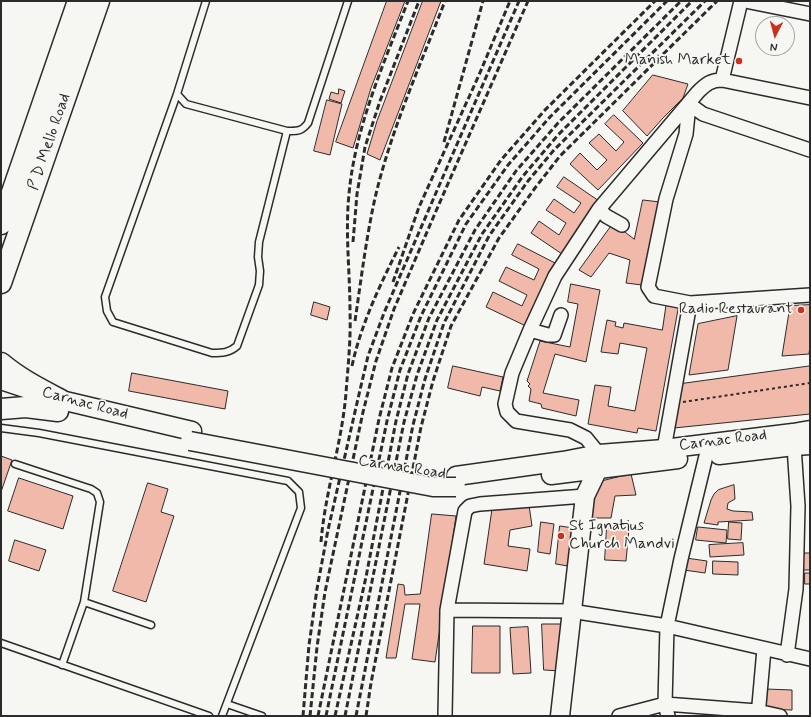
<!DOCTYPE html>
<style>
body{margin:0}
#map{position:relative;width:811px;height:717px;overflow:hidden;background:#f6f6f2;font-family:Mynerve,sans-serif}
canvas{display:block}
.frame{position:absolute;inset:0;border:2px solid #2b2b2b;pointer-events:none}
.north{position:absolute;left:755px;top:16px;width:40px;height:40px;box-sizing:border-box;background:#f6f6f2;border:1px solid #a5a5a2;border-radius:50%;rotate:186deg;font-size:11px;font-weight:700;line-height:16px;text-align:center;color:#2b2b2b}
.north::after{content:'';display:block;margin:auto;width:14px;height:18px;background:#c8321e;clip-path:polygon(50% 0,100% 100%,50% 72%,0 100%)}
</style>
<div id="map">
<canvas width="811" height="717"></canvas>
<div class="frame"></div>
<div class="north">N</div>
</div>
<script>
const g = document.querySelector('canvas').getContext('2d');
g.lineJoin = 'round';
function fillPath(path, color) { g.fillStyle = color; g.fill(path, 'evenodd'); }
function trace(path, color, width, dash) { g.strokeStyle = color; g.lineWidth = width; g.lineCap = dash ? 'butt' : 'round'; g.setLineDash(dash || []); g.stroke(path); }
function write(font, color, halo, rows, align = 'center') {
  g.font = font + ' Mynerve,sans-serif'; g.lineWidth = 3.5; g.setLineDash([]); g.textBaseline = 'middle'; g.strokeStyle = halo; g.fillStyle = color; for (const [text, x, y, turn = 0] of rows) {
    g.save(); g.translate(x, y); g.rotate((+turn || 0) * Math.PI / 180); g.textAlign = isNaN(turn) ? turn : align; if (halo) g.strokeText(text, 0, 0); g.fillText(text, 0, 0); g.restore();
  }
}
const building = new Path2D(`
 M387 1H405L371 88 353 148 336 142Z
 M423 1H441L380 160 367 154 377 121Z
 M653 75 688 84 683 98 663 118 647 136 623 111Z
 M339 89 345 91 341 103 329 99 331 92 338 94Z
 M327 100 342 104 330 155 314 151Z
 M614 115 643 143 598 190 570 164 580 153 597 170 607 160 589 143 599 134 616 151 624 142 605 124Z
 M564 177 599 201 562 254 531 233 539 221 559 235 566 223 546 210 554 199 574 213 581 203 557 187Z
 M643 200 660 202 642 285 626 283 630 260 609 253 591 277 579 270 613 223 634 239Z
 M518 244 557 264 526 326 486 307 493 292 522 306 527 295 499 281 506 267 534 280 539 269 512 255Z
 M571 284 600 290 586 362 555 354 543 393 579 400 576 416 542 408 541 404 529 401 531 389 528 386 530 384 527 381 540 341 570 347 578 304 568 302Z
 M667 301 679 304 656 431 638 428 637 433 588 424 595 385 611 387 608 406 635 411 647 348 620 343 618 354 601 352 607 320 616 322 615 326 623 328 624 323 662 330Z
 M314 302 330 307 327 320 311 315Z
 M810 305V345L809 354 782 356 790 306Z
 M737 316 728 370 689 375 698 324Z
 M810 357V414L674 428 678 384 809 366Z
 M453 366 503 377 500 391 482 387 480 396 448 388Z
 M132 373 228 391 225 409 129 391Z
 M1 456 12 460 1 492Z
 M631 474 636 495 615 496 611 518H592L595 483Z
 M19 478 73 496 63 529 8 511Z
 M148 483 168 489 161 512 174 516 146 602 113 591Z
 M734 485 735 499 728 503 727 509 733 511 752 512 753 520 718 522V525L704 523 711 500 714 494 718 490Z
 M529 505 532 526 510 530 508 546 530 549 527 571 484 564 492 509Z
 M432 514 456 516 435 662 412 659 420 604H405L396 658H386L398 584 404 585 405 595 420 594Z
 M541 522 554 524 550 554 538 552Z
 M729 522 742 523 741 540 728 539Z
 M560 526 573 528 568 566 556 564Z
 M607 527 629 529 626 561 605 560Z
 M698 527 727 530 726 543 696 540Z
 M15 540 46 550 39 571 9 561Z
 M743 543 744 555 710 557 709 545Z
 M802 553H810V570H802Z
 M686 558 707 561 705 573 684 570Z
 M713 561 738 562V575L713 574Z
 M805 573H810V584H805Z
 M542 624H565L561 671 544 670Z
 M473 626H500V673H472Z
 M528 627 531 673 513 674 510 628Z
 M766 689 792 690V710L765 709Z`);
fillPath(building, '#f1b9a9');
trace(building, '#2b2b2b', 1);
const lane = new Path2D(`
 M206 1 177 94 186 104 287 131C297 131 301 132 308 123L348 1
 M177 94 105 297 107 311 113 322 212 353C222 353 229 353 237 346L259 285 260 271 258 257 259 242 287 131
 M1 428 39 433 288 481 299 492 301 508 222 716
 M15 464 91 489 97 493 100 502 84 602 62 665
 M84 602 151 625
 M1 643 209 716
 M227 704 262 716`);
const street = new Path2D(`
 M745 1 810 14
 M722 80 741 1
 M689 104 686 134 666 199 648 287 654 296 690 303 810 295
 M689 104 703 114 810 150
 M599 209 606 216 622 225
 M530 330 548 335H554L561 315
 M664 449 690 303
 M599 454 586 438 570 430 516 421 507 412 505 404 512 373 530 330 555 276 576 244 599 209 698 92C706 84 711 80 722 80L810 98
 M447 610 571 611 667 626 810 659
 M787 655 796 589 798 506 794 446
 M445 716 447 610 465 511 470 506 480 504 585 496
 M619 716 665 704 757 711 780 716
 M668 716 665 704 667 626 681 559 706 456
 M758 716 764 649`);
const secondary = new Path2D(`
 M1 380 61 400 192 431
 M719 455 794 446 810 445
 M551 475 678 459
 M456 476 563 461 599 454 664 449 793 433 810 430
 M560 716 585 496 598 469`);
const primary = new Path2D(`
 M1 224 78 1
 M1 283 99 1
 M1 363C20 379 40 389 61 400
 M1 409 26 407 58 411`);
trace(lane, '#2b2b2b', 9);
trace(street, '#2b2b2b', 16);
trace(secondary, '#2b2b2b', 21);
trace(primary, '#2b2b2b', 23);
trace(new Path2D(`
 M683 402 810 383`), '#2b2b2b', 2, [3, 3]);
trace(lane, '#f6f6f2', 6);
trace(street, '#f6f6f2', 13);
trace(secondary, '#f6f6f2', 18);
trace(primary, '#f6f6f2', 20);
trace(new Path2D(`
 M444 142 483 1
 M353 242 357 194 365 147 380 101 419 1
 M393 282 419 207 479 75 510 1
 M355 321C361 280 366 239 375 198 391 130 420 66 445 1
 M352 366C361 324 380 285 399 247
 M321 542C325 492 342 443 346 393 348 366 351 339 350 311 350 272 345 233 349 194 355 127 384 63 408 1
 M303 716 309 645 317 589 328 530 357 403 368 356 384 313 519 1
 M310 716 317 647 325 592 363 412 376 361 394 309 436 211 528 1
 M318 716 379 419 392 368 413 314 459 220 501 160 544 111 655 1
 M326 716 387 421 400 370 421 316 466 224 508 165 550 117 667 1
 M335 716 366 577 396 421 408 374 429 318 475 230 516 171 558 123 681 1
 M345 716 404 422 417 375 437 320 482 234 523 176 558 135 692 1
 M356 716 413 425 425 379 444 323 489 236 528 181 554 150 705 1
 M366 716 371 683 421 427 433 381 451 326 499 238 535 188 560 156 717 1`), '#2b2b2b', 3, [6, 3]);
const secondaryBridge = new Path2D(`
 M190 441 433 487H456`);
trace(secondaryBridge, '#2b2b2b', 21, []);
trace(secondaryBridge, '#f6f6f2', 18);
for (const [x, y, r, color] of [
 [739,61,4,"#c8321e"],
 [801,310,4,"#c8321e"],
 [561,536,4,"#c8321e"]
]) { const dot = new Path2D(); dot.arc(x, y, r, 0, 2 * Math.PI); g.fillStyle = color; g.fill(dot); trace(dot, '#f6f6f2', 1.5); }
write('16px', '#2b2b2b', '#f6f6f2', [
 ["Manish Market",731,61],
 ["Radio Restaurant",793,310],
 ["St Ignatius",569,527,"left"],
 ["Church Mandvi",569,545,"left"]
], 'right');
write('16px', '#2b2b2b', '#f6f6f2', [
 ["P D Mello Road",50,142,-71],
 ["Carnac Road",85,404,15],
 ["Carnac Road",723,441,-7],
 ["Carnac Road",402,468,9]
]);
</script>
